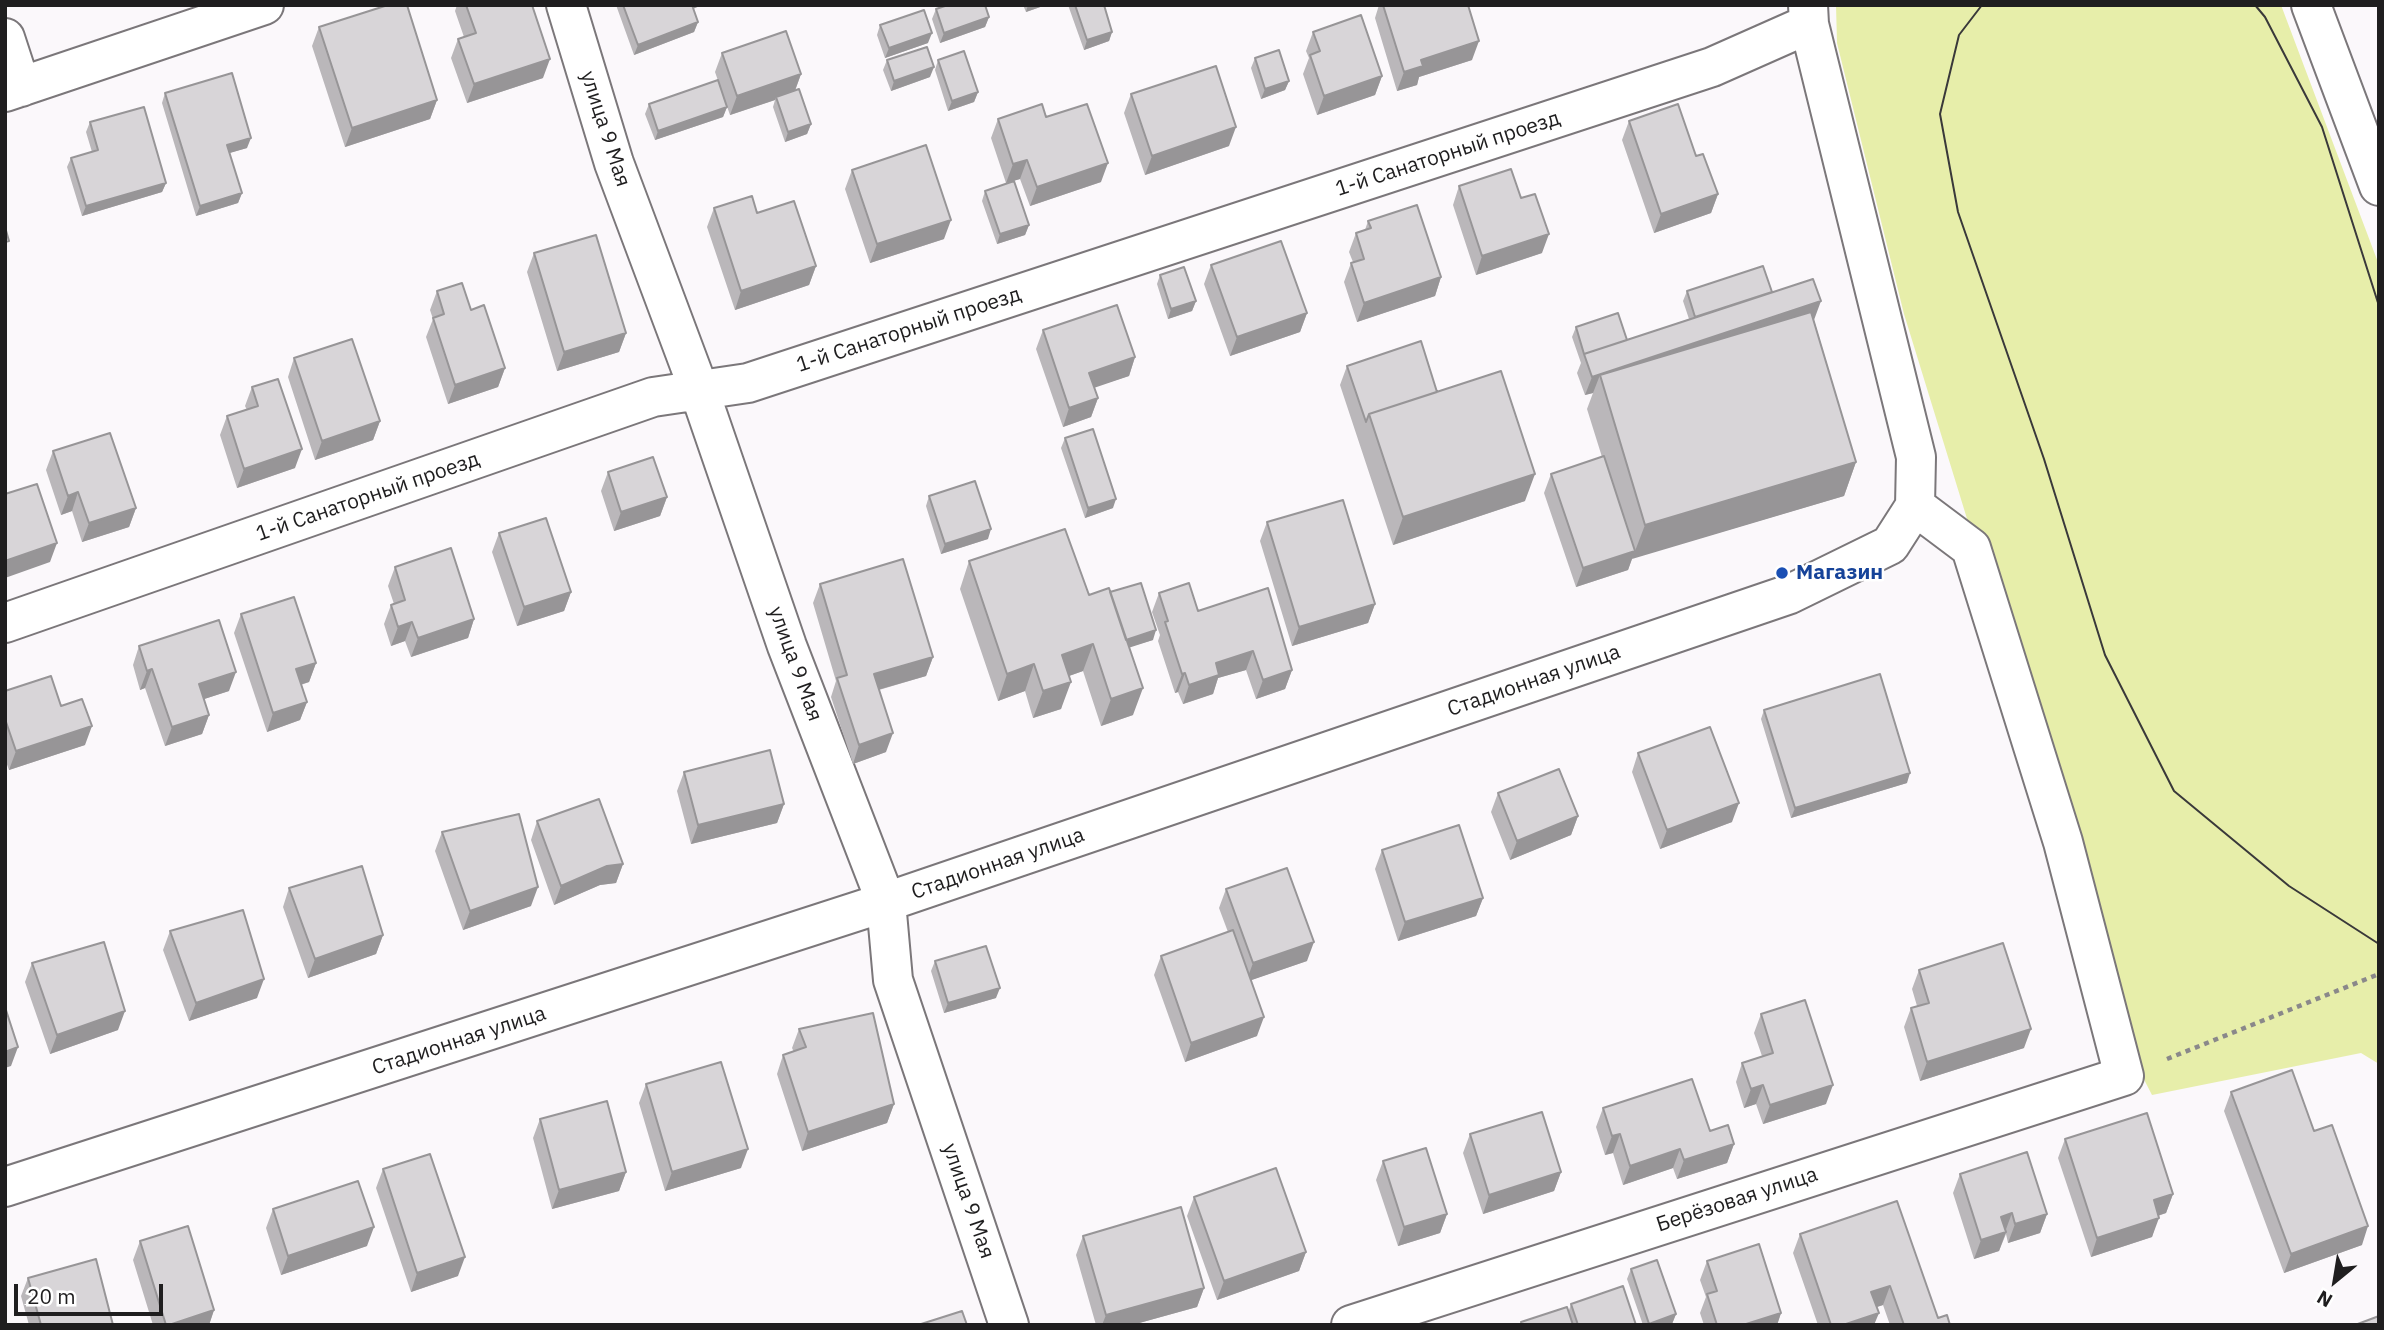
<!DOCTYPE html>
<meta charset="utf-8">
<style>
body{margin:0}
#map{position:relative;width:2384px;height:1330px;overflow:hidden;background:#fbf8fb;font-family:"IBM Plex Sans",sans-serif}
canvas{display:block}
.frame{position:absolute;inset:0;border:7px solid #1f1e1f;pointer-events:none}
.north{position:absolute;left:2300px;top:1246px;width:70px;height:70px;-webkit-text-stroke:5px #fff;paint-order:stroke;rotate:210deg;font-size:19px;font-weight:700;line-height:28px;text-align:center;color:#1f1e1f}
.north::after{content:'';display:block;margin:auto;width:24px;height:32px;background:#1f1e1f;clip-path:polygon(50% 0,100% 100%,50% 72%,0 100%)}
.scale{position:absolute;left:14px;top:1284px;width:149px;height:32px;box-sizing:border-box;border:4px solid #1f1e1f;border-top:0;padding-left:9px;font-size:21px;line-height:24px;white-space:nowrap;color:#1f1e1f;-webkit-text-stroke:5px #fff;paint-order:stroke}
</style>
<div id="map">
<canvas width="2384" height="1330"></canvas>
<div class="frame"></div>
<div class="north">N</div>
<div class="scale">20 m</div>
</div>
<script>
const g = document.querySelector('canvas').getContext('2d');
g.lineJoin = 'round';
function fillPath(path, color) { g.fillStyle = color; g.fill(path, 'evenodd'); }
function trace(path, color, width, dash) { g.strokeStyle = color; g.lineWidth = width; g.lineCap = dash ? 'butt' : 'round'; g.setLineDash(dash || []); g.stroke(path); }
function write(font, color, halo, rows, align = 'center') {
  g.font = font + ' "IBM Plex Sans",sans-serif'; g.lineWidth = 5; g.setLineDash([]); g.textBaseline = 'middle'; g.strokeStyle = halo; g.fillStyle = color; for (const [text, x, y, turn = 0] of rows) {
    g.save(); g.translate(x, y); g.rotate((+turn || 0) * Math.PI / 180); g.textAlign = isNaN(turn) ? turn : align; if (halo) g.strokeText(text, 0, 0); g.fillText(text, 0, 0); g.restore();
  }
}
fillPath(new Path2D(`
 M1836 5H2281L2379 265V1064L2361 1053 2152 1095 2133 1058 1904 314 1837 43Z`), '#e7eeaa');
const minor = new Path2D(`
 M566 5 614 163 699 390 787 646 886 902 893 980 1009 1325
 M5 38 21 87
 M5 92 264 5
 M5 623 653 397 748 383 1712 67 1809 24
 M5 1187 886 902 1790 594 1890 545 1915 506 1916 457 1809 24 1808 5
 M1351 1325 2124 1076 2063 842 1971 548 1915 506`);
const tertiary = new Path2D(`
 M2311 5 2379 186`);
trace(minor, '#7b777a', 42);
trace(tertiary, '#7b777a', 42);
trace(new Path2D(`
 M2167 1059 2379 974`), '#8a888a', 4.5, [5, 5]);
trace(minor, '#fff', 38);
trace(tertiary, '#fff', 38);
trace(new Path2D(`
 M1982 5 1959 35 1940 114 1958 212 2044 459 2105 655 2174 791 2289 886 2379 944
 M2255 5 2265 17 2322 127 2379 306`), '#3a393a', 2);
fillPath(new Path2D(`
 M457 5H532L543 78 467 103 451 58 458 39 464 37 455 11Z
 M616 5H702L693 9 698 22 694 32 634 55Z
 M1023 5H1046L1026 12Z
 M1068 5H1104L1112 32 1109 41 1084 50Z
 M1379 5H1468L1472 60 1419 77 1417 85 1397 91 1375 18Z
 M936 9 989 17 985 27 940 43 932 19Z
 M880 25 928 43 885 58 877 35Z
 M319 27 437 100 430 119 345 147 312 46Z
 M1313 32 1382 76 1375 95 1317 115 1303 74 1309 58 1306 51Z
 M722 53 801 74 795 91 811 124 807 134 785 142 773 107 775 100 730 115 715 72Z
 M1255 58 1289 81 1285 90 1261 99 1251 68Z
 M887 60 930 77 891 91 883 70Z
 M938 60 978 92 974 102 948 111 935 70Z
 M165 93 247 148 229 153 242 193 238 203 196 216 162 103Z
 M1131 94 1229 146 1145 175 1124 113Z
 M649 104 727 107 723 117 655 140 645 114Z
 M1046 117 1101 182 1030 206 1020 179 1006 183 991 138 998 119Z
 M1629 121 1696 156 1718 194 1711 213 1654 233 1622 140Z
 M90 122 166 183 162 192 82 216 67 167 71 158 92 152 86 132Z
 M852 170 944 239 870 263 845 189Z
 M1459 186 1542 253 1476 275 1453 205Z
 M985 191 1029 225 1025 235 997 244 982 201Z
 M714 208 757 213 816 266 809 285 735 310 707 227Z
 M1368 221 1441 277 1435 296 1357 322 1344 282 1351 263 1353 262 1349 252 1356 233 1365 230Z
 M534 253 626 333 619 352 557 371 527 272Z
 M1211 265 1307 313 1300 332 1230 356 1204 284Z
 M1160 275 1196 301 1192 311 1168 319 1157 284Z
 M437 291 471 310 505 368 498 387 448 404 426 337 433 319 430 310Z
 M1687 291 1772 292 1814 320 1856 462 1844 496 1632 558 1628 570 1576 587 1544 493 1551 474 1602 457 1587 409 1593 393 1585 395 1577 373 1581 363 1572 337 1576 327 1627 340 1689 319 1683 301Z
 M1043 330 1135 357 1129 376 1094 387 1098 398 1091 417 1063 427 1036 349Z
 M294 358 380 421 373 440 315 460 288 377Z
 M1347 366 1525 501 1393 545 1340 385Z
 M252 387 295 468 237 488 220 435 227 416 247 410 245 406Z
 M1065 438 1113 508 1085 518 1061 448Z
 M53 451 136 508 129 527 82 542 72 511 61 515 46 470Z
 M608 472 667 497 660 516 614 531 601 491Z
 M929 496 988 539 941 554 926 506Z
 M1267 522 1375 604 1368 623 1292 646 1260 541Z
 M499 533 571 592 564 611 517 626 492 552Z
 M969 561 1089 595 1110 592 1153 640 1129 647 1133 715 1101 726 1083 671 1069 676 1061 709 1033 718 1025 691 998 701 960 589Z
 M395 567 474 619 468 638 411 657 405 641 391 646 384 624 391 605 394 604 388 586Z
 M820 584 933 657 926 676 879 690 886 752 853 764 831 697 836 681 813 603Z
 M1159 593 1198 611 1292 670 1285 689 1256 699 1246 670 1218 678 1213 694 1183 704 1178 692 1175 693 1158 641 1160 635 1152 612Z
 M241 614 316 663 309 682 301 685 307 702 300 720 267 732 234 633Z
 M139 646 229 691 204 699 209 715 202 734 165 746 145 688 140 690 133 665Z
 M5 691 61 706 85 745 9 770 5 759Z
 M1764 710 1907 783 1791 818 1761 719Z
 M1638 753 1732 822 1660 849 1632 772Z
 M684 772 784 804 777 823 691 844 677 791Z
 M1498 793 1578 816 1571 835 1510 860 1491 812Z
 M537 821 623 864 616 883 600 885 554 905 531 840Z
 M442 832 531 906 463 930 435 851Z
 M1382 850 1483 898 1476 916 1398 941 1375 869Z
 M289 888 383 935 376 954 308 978 283 907Z
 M1226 889 1307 961 1251 980 1257 1036 1185 1062 1154 975 1161 956 1228 932 1219 908Z
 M170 931 257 998 189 1021 163 950Z
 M935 961 996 998 944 1013 931 971Z
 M32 963 118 1030 50 1054 25 982Z
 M1919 970 2024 1048 1920 1081 1904 1027 1911 1008 1917 1006 1912 989Z
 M1761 1014 1826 1104 1763 1124 1756 1104 1744 1108 1736 1082 1742 1063 1762 1056 1754 1033Z
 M799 1029 894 1104 887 1123 802 1151 777 1074 783 1055 794 1052 792 1048Z
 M646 1084 741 1168 665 1191 639 1103Z
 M2231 1092 2314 1131 2362 1245 2284 1273 2224 1111Z
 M1603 1108 1710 1131 1734 1144 1727 1163 1677 1179 1673 1168 1623 1185 1613 1153 1605 1155 1596 1127Z
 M540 1119 626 1172 619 1191 552 1209 533 1138Z
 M1470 1134 1561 1172 1554 1191 1483 1214 1463 1153Z
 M2065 1139 2173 1194 2166 1213 2158 1216 2152 1237 2091 1257 2058 1158Z
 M1383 1161 1447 1214 1440 1233 1398 1246 1376 1180Z
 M383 1169 458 1276 411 1292 376 1188Z
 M1960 1174 2047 1214 2040 1233 2008 1243 2006 1234 1999 1251 1974 1259 1953 1193Z
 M1194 1197 1306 1252 1299 1271 1217 1300 1187 1216Z
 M1897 1201 1938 1318 1950 1325H1890L1883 1305 1877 1307 1874 1325H1818L1793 1253 1800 1234Z
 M273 1209 367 1246 281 1275 266 1228Z
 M1083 1236 1204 1288 1197 1307 1132 1325H1096L1076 1255Z
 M140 1241 214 1310 209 1325H153L133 1260Z
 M1707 1261 1781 1313 1777 1325H1704L1700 1313 1706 1297 1700 1280Z
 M1631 1269 1676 1314 1672 1324 1643 1325 1627 1279Z
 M28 1278 113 1325H29L21 1296Z
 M1571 1304 1636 1325H1520L1521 1322 1569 1310Z`), '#bab7ba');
fillPath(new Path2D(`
 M689 5H702L687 11Z
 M1028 5H1046L1026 12Z
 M989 17 985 27 940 43 944 33Z
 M698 22 694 32 634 55 638 45Z
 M1112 32 1109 41 1084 50 1087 40Z
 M932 33 928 43 885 58 889 48Z
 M1479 41 1472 60 1419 77 1417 85 1397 91 1404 72 1421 60Z
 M550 59 543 78 467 103 474 84Z
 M934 67 930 77 891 91 894 81Z
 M801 74 794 93 776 97 775 100 730 115 737 96Z
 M1382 76 1375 95 1317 115 1324 96Z
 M1289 81 1285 90 1261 99 1265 89Z
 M978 92 974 102 948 111 952 101Z
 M437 100 430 119 345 147 352 128Z
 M727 107 723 117 655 140 658 131Z
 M811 124 807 134 785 142 788 132Z
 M1236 127 1229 146 1145 175 1152 156Z
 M251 138 247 148 223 155 227 145Z
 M1027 160 1020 179 1006 183 1013 164Z
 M1108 163 1101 182 1030 206 1037 187Z
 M166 183 162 192 82 216 86 206Z
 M242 193 238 203 196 216 200 206Z
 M1718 194 1711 213 1654 233 1661 214Z
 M951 220 944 239 870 263 877 244Z
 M1029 225 1025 235 997 244 1000 234Z
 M1549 234 1542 253 1476 275 1482 256Z
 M816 266 809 285 735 310 741 291Z
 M1441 277 1435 296 1357 322 1364 303Z
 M1196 301 1192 311 1168 319 1171 309Z
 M1821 301 1814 320 1600 375 1593 393 1585 395 1592 377Z
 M1307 313 1300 332 1230 356 1237 337Z
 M626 333 619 352 557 371 564 352Z
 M1135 357 1129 376 1082 392 1089 373Z
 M505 368 498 387 448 404 455 385Z
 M1098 398 1091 417 1063 427 1069 408Z
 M380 421 373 440 315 460 322 441Z
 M302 449 295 468 237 488 244 469Z
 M1856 462 1844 496 1632 559 1645 525Z
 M1535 474 1525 501 1393 545 1403 517Z
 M78 492 72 511 61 515 68 496Z
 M667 497 660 516 614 531 621 512Z
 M1116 499 1113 508 1085 518 1088 508Z
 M136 508 129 527 82 542 89 523Z
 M991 529 988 539 941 554 945 544Z
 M57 543 50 562 5 578V561Z
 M1635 551 1628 570 1576 587 1583 568Z
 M571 592 564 611 517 626 524 607Z
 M1375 604 1368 623 1292 646 1299 627Z
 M474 619 468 638 411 657 418 638Z
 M412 622 405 641 391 646 398 627Z
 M1156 630 1153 640 1122 650 1125 640Z
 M1093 644 1083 671 1052 682 1062 655Z
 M1253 651 1246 670 1218 678 1213 694 1183 704 1189 685 1216 663Z
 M933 657 926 676 867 693 874 674Z
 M316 663 309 682 289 688 296 669Z
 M1034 664 1025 691 998 701 1007 674Z
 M152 669 145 688 140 690 147 671Z
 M1292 670 1285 689 1256 699 1263 680Z
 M236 672 229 691 192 703 199 684Z
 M1185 673 1178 692 1175 693 1182 674Z
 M1071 682 1061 709 1033 718 1043 691Z
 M1143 688 1133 715 1101 726 1111 699Z
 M307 702 300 720 267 732 273 713Z
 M209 715 202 734 165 746 172 727Z
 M92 726 85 745 9 770 16 751Z
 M893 733 886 752 853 764 859 745Z
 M1910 773 1907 783 1791 818 1795 808Z
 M1739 803 1732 822 1660 849 1667 830Z
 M784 804 777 823 691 844 698 825Z
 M1578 816 1571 835 1510 860 1517 841Z
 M623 864 616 883 600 885 554 905 561 886 607 866Z
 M538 887 531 906 463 930 470 911Z
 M1483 898 1476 916 1398 941 1405 922Z
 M383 935 376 954 308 978 315 959Z
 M1314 942 1307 961 1246 982 1253 963Z
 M264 979 257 998 189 1021 196 1003Z
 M1000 988 996 998 944 1013 948 1003Z
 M125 1011 118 1030 50 1054 57 1035Z
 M1264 1017 1257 1036 1185 1062 1191 1043Z
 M2031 1029 2024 1048 1920 1081 1927 1062Z
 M18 1047 11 1066 5 1068V1052Z
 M1763 1085 1756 1104 1744 1108 1751 1089Z
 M1833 1085 1826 1104 1763 1124 1770 1105Z
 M894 1104 887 1123 802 1151 808 1132Z
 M1620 1134 1613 1153 1605 1155 1612 1136Z
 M1734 1144 1727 1163 1677 1179 1684 1160Z
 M748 1149 741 1168 665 1191 672 1172Z
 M1680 1149 1673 1168 1623 1185 1630 1166Z
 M626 1172 619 1191 552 1209 559 1190Z
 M1561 1172 1554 1191 1483 1214 1489 1195Z
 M2173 1194 2166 1213 2147 1219 2154 1200Z
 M2012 1213 2005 1232 2001 1217Z
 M1447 1214 1440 1233 1398 1246 1404 1227Z
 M2047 1214 2040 1233 2008 1243 2015 1224Z
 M2159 1218 2152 1237 2091 1257 2097 1238Z
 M2368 1226 2362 1245 2284 1273 2291 1254Z
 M374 1227 367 1246 281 1275 288 1256Z
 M2006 1232 1999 1251 1974 1259 1981 1240Z
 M1306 1252 1299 1271 1217 1300 1224 1281Z
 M465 1257 458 1276 411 1292 417 1273Z
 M1890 1286 1883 1305 1864 1311 1871 1292Z
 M1204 1288 1197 1307 1132 1325H1102L1106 1315Z
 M214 1310 209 1325H169Z
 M1781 1313 1777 1325H1743Z
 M1879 1313 1874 1325H1843Z
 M1676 1314 1672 1324 1649 1325V1324Z`), '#979597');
const building = new Path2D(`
 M388 5H407L437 100 352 128 319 27Z
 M466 5H532L550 59 474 84 458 39 476 33Z
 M623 5H692L698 22 638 45Z
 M948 5H985L989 17 944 33 936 9Z
 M1075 5H1104L1112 32 1087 40Z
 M1383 5H1468L1479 41 1421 60 1423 66 1404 72Z
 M924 10 932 33 889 48 880 25Z
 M1361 15 1382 76 1324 96 1310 55 1320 51 1313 32Z
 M786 31 801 74 737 96 722 53Z
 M927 47 934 67 894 81 887 60Z
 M1279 50 1289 81 1265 89 1255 58Z
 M964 51 978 92 952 101 938 60Z
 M1216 66 1236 127 1152 156 1131 94Z
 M232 73 251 138 227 145 242 193 200 206 165 93Z
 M718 80 727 107 658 131 649 104Z
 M799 89 811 124 788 132 776 97Z
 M1042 104 1046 117 1087 104 1108 163 1037 187 1027 160 1013 164 998 119Z
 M1678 104 1696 156 1703 154 1718 194 1661 214 1629 121Z
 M144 107 166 183 86 206 71 158 98 150 90 122Z
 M926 145 951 220 877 244 852 170Z
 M1511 169 1521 198 1535 194 1549 234 1482 256 1459 186Z
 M1014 181 1029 225 1000 234 985 191Z
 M752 196 757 213 794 201 816 266 741 291 714 208Z
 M1417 205 1441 277 1364 303 1351 263 1364 259 1356 233 1371 228 1368 221Z
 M5 227 9 241 5 242Z
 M596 235 626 333 564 352 534 253Z
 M1281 241 1307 313 1237 337 1211 265Z
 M1763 266 1772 292 1695 317 1687 291Z
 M1184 267 1196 301 1171 309 1160 275Z
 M1813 279 1821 301 1592 377 1584 354Z
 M462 283 471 310 484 305 505 368 455 385 433 318 444 314 437 291Z
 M1117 305 1135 357 1089 373 1098 398 1069 408 1043 330Z
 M1811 312 1856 462 1645 525 1600 375Z
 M1618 313 1627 340 1584 354 1576 327Z
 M352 339 380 421 322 441 294 358Z
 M1421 341 1437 392 1369 414 1366 422 1347 366Z
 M1501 371 1535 474 1403 517 1369 414Z
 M278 379 302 449 244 469 227 416 258 406 252 387Z
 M1093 429 1116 499 1088 508 1065 438Z
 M110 433 136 508 89 523 78 492 68 496 53 451Z
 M1604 456 1635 551 1583 568 1551 474Z
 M653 457 667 497 621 512 608 472Z
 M975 481 991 529 945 544 929 496Z
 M37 484 57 543 5 561V494Z
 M1343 500 1375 604 1299 627 1267 522Z
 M546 518 571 592 524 607 499 533Z
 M1065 529 1089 595 1109 588 1143 688 1111 699 1093 644 1062 655 1071 682 1043 691 1034 664 1007 674 969 561Z
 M451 548 474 619 418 638 412 622 398 627 391 605 405 600 395 567Z
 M903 559 933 657 874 674 893 733 859 745 837 678 847 675 820 584Z
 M1141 583 1156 630 1126 640 1110 592Z
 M1189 583 1198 611 1268 588 1292 670 1263 680 1253 651 1216 663 1219 675 1189 685 1185 673 1182 674 1165 622 1168 621 1159 593Z
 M294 597 316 663 296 669 307 702 273 713 241 614Z
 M219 620 236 672 199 684 209 715 172 727 152 669 147 671 139 646Z
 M1880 674 1910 773 1795 808 1764 710Z
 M51 676 61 706 82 699 92 726 16 751 5 719V691Z
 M1710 727 1739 803 1667 830 1638 753Z
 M770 750 784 804 698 825 684 772Z
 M1559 769 1578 816 1517 841 1498 793Z
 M599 799 623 864 607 866 561 886 537 821Z
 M519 814 538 887 470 911 442 832Z
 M1459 825 1483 898 1405 922 1382 850Z
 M362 866 383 935 315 959 289 888Z
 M1287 868 1314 942 1253 963 1226 889Z
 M243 910 264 979 196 1003 170 931Z
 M1233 930 1264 1017 1191 1043 1161 956Z
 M104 942 125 1011 57 1035 32 963Z
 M2003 943 2031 1029 1927 1062 1911 1008 1929 1003 1919 970Z
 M986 946 1000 988 948 1003 935 961Z
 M1805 1000 1833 1085 1770 1105 1763 1085 1751 1089 1742 1063 1773 1053 1761 1014Z
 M5 1007 18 1047 5 1052Z
 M873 1013 894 1104 808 1132 783 1055 806 1047 799 1029Z
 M721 1062 748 1149 672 1172 646 1084Z
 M2292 1070 2314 1131 2332 1125 2368 1226 2291 1254 2231 1092Z
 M1692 1079 1710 1131 1728 1125 1734 1144 1684 1160 1680 1149 1630 1166 1620 1134 1612 1136 1603 1108Z
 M607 1101 626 1172 559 1190 540 1119Z
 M1542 1112 1561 1172 1489 1195 1470 1134Z
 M2147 1113 2173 1194 2154 1200 2159 1218 2097 1238 2065 1139Z
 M1426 1148 1447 1214 1404 1227 1383 1161Z
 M2027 1152 2047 1214 2015 1224 2012 1213 2001 1217 2006 1232 1981 1240 1960 1174Z
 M430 1154 465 1257 417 1273 383 1169Z
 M1276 1168 1306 1252 1224 1281 1194 1197Z
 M358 1181 374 1227 288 1256 273 1209Z
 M1897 1201 1938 1318 1947 1315 1950 1325H1922V1324L1918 1325H1904L1890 1286 1871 1292 1879 1313 1843 1325H1831L1800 1234Z
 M1181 1207 1204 1288 1106 1315 1083 1236Z
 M188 1226 214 1310 169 1325H166L140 1241Z
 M1759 1244 1781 1313 1743 1325H1717L1707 1294 1717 1291 1707 1261Z
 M96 1259 113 1325H41L28 1278Z
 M1657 1260 1676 1314 1649 1324 1631 1269Z
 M1623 1286 1636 1325H1578L1571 1304Z
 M1567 1307 1573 1325H1522L1521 1322Z
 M962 1311 967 1325H918Z
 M2379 1316V1325H2355Z`);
fillPath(building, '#d8d5d8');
trace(building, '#979597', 2);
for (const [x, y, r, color] of [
 [1782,573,7,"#1a4fb4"]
]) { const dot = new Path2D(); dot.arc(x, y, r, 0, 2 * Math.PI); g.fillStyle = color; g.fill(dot); trace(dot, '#fff', 2.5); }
write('21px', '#1f1e1f', '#fff', [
 ["улица 9 Мая",605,129,72],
 ["1-й Санаторный проезд",1448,154,-18],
 ["1-й Санаторный проезд",909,330,-18],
 ["1-й Санаторный проезд",368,497,-19],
 ["улица 9 Мая",795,664,70],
 ["Стадионная улица",1534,681,-19],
 ["Стадионная улица",998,864,-19],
 ["Стадионная улица",459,1041,-18],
 ["Берёзовая улица",1737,1200,-18],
 ["улица 9 Мая",968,1201,71]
]);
write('bold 21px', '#164399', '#fff', [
 ["Магазин",1796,573]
], 'left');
</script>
